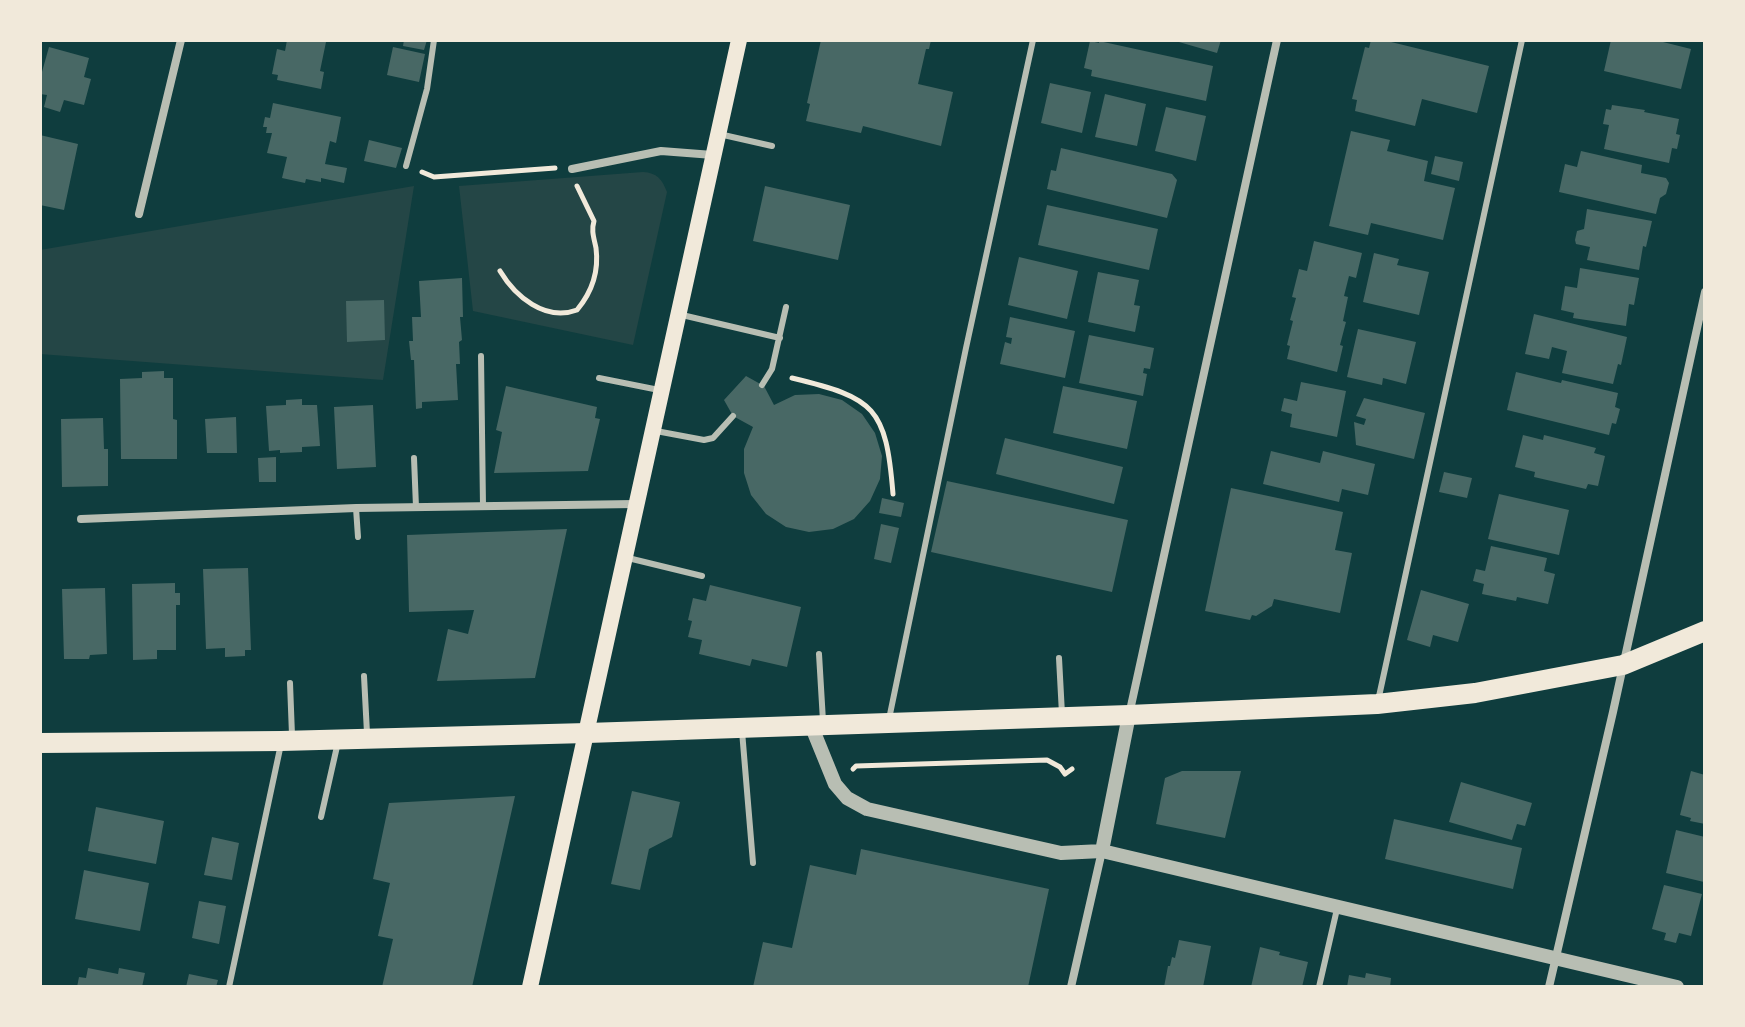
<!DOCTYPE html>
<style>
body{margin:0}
#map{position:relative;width:1745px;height:1027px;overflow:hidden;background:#0f3d3e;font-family:Lato,sans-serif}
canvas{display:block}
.frame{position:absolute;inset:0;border:42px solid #f1e9da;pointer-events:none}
</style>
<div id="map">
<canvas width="1745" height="1027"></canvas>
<div class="frame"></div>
</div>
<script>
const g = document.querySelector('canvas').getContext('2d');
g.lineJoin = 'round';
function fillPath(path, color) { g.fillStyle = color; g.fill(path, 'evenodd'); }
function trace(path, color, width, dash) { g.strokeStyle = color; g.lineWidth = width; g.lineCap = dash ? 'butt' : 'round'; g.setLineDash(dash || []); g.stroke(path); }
fillPath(new Path2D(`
 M643 172C657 173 662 179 667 192L633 345 473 311 459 186Z
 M414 186 383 380 40 354V250Z`), '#244646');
fillPath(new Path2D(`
 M287 40H316L326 42 320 71 324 72 321 89 277 80 278 75 272 74 277 49 285 51Z
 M404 40H427L424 50 403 46Z
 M821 40H931L929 49H926L918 84 953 92 941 146 863 126 861 133 806 121 810 104 807 103Z
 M1172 40H1221L1217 53Z
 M1371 40H1383L1489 66 1477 113 1422 99 1415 126 1355 111 1357 100 1352 99 1365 47 1369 48Z
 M1611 40H1655L1691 49 1681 89 1604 71Z
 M1090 41 1099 43V41L1213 66 1206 101 1091 76 1092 70 1084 68Z
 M49 47 89 58 84 77 91 79 84 105 64 100 60 112 44 107 47 95 40 94V79Z
 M393 47 425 54 419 82 387 75Z
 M1050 83 1091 92 1082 133 1041 123Z
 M1105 94 1146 104 1137 146 1095 137Z
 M273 103 341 117 336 143 330 141 325 164 347 168 344 183 321 178V182L306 179 305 183 282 178 287 157 267 153 272 133H266L267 127H263L265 117 270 118Z
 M1612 105 1645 110 1644 112 1679 119 1676 134 1680 135 1677 149 1672 148 1669 163 1604 149 1609 125 1603 124 1606 109 1611 110Z
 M1166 107 1206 116 1196 161 1155 151Z
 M1351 131 1390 140 1387 151 1428 161 1424 181 1455 188 1443 240 1371 223 1368 235 1329 226Z
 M40 135 78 144 64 210 40 205Z
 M369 140 402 148 396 168 364 161Z
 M1061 148 1172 174 1177 180 1167 218 1047 189 1051 170 1056 171Z
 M1581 151 1642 165 1641 173 1666 178 1669 183 1666 194 1660 198 1656 214 1559 192 1565 164 1577 167Z
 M1435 156 1463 162 1459 181 1431 174Z
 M765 186 850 205 838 260 753 241Z
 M1047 205 1158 229 1149 270 1038 245Z
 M1587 209 1652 221 1646 247 1643 246 1639 270 1587 260 1590 247 1576 244 1575 240 1577 231 1584 229Z
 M1314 241 1362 253 1356 278 1349 276 1344 296 1348 297 1343 321 1346 322 1340 345 1343 346 1337 372 1287 359 1290 346 1287 345 1293 321 1290 320 1296 298 1292 297 1299 269 1307 271Z
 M1374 253 1399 259 1397 265 1429 272 1419 315 1363 302Z
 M1019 257 1078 271 1067 319 1008 305Z
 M1580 268 1639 278 1634 305 1629 304 1626 326 1573 318 1574 313 1561 310 1565 286 1577 288Z
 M1098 272 1139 280 1134 305 1140 306 1135 332 1088 322Z
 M462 278 463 317H460L462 340 459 342 460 364H456L458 400 422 402V408L416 409 414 360H411L409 341H413L412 317H421L419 281Z
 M384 300 385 340 347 342 346 301Z
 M1534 314 1627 337 1621 365 1618 364 1613 384 1562 373 1567 351 1552 347 1549 359 1525 354Z
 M1010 317 1075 331 1065 378 1000 364 1005 342 1011 344 1012 338 1006 337Z
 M1358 329 1416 342 1406 384 1383 378 1382 385 1347 377Z
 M1089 335 1154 348 1150 369 1144 368 1143 373 1147 374 1143 396 1079 383Z
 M164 371V378H173V419L177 420V459H121L120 379 142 378V372Z
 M1516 372 1561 383 1562 380 1618 393 1615 407 1620 409 1616 424 1612 423 1609 435 1507 410Z
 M746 376 764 386 774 405 795 395 819 394 842 400 862 414 875 433 882 456 880 479 870 501 854 519 833 529 809 532 786 527 766 514 751 495 744 473V449L753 427 733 416 724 400Z
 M1301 382 1346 391 1337 437 1290 427 1292 414 1281 411 1284 398 1297 401Z
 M506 386 597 407 595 418 600 419 588 471 494 473 502 432 496 430Z
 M1063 386 1137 401 1127 449 1053 433Z
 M1364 398 1425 413 1414 459 1356 445 1354 422 1364 425 1366 419 1356 416Z
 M302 399V405H317L320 446 302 447V452L280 453V450L269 451 266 406 286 405V400Z
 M373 405 376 467 337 469 334 407Z
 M236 417 237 453H207L205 419Z
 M103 418 104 449H108V486L62 487 61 419Z
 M1523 435 1543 440 1544 435 1596 448 1594 453 1605 456 1598 486 1588 484 1586 489 1534 477 1535 472 1515 467Z
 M1005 438 1123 467 1114 504 996 474Z
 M1271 451 1320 463 1323 451 1375 464 1368 495 1342 489 1339 502 1263 484Z
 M276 457V482H259L258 458Z
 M1444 472 1472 478 1467 498 1439 492Z
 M947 481 1128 520 1112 592 931 552Z
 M1231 488 1343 512 1335 550 1352 553 1340 613 1274 599 1272 606 1256 616 1252 615 1250 620 1205 611Z
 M1499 494 1569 510 1559 555 1488 539Z
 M882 498 904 503 901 517 879 513Z
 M881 524 899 528 891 563 874 559Z
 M567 529 535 678 437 681 448 629 468 634 474 610 409 612 407 535Z
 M1491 546 1547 558 1544 571 1555 574 1548 604 1517 597 1516 601 1482 594 1484 584 1473 581 1476 569 1485 571Z
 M248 568 251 650H245V656L225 657V648L206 649 203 569Z
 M175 583V593H180V605H176V650H157V659L133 660 132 584Z
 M710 585 801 607 787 667 752 659 750 666 699 654 702 640 688 637 692 621 688 620 693 598 706 601Z
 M105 588 107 654 90 655 89 659H64L62 589Z
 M1421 590 1469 604 1458 642 1433 635 1430 647 1407 640Z
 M1182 771H1241L1225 838 1156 824 1165 778Z
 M1691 771 1705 775V824L1690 821 1691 818 1680 815Z
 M1461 782 1532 803 1525 826 1517 824 1512 840 1449 822Z
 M632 791 680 802 672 837 649 849 640 890 611 884Z
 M515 796 472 987H382L393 939 378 936 390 883 373 879 389 803Z
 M96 807 164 821 156 864 88 851Z
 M1394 819 1522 848 1513 889 1385 859Z
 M1676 830 1705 837 1704 882 1666 873Z
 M212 837 239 843 232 880 204 875Z
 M861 849 1049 889 1028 987H753L763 942 792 948 810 865 856 875Z
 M84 870 149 883 140 931 75 919Z
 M1664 885 1702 894 1691 936 1679 933 1676 943 1664 940 1666 933 1652 929Z
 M199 901 226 906 219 944 192 938Z
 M1179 940 1211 946 1203 987H1164L1168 966H1170L1172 957 1175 958Z
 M1260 947 1280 952 1279 955 1308 962 1302 987H1251Z
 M88 968 118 974 119 968 145 973 142 987H77L79 977 86 978Z
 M1366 973 1391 978 1390 987H1347L1349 975 1365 978Z
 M189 974 218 980 216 987H186Z`), '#486865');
trace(new Path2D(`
 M422 172 434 177 555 168
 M500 271C515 296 545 322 577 310 592 292 599 271 596 248 594 238 591 231 594 221L577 186
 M792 378C875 398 886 407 893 494
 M853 769 856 766 1047 760 1060 767 1065 774 1072 769`), '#f1e9da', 5);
trace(new Path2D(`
 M719 134 772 146
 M406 166 427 89 434 40
 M682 315 780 338
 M481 356 483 506
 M599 378 659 390
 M762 385 772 369 786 307
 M656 431 704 440 713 438 733 416
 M414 458 416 507
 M356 508 358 537
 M628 558 702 576
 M819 654 823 721
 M1059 658 1062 714
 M364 676 367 733
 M290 683 292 735
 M1378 701 1522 40
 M889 719 966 348 1033 40
 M742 731 753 863
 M321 817 338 742
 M229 987 281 744
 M1319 987 1337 909`), '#b8beb3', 6);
trace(new Path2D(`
 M572 169 661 151 713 155
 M139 214 181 40
 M81 519 356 508 635 504
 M1129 715 1277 40
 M1071 987 1102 851
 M1549 987 1613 712 1705 292`), '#b8beb3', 8);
trace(new Path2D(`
 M811 725 835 784 847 798 867 809 1061 853 1102 851 1677 987
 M1102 851 1129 715`), '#b8beb3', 14);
trace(new Path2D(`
 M530 987 739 40`), '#f1e9da', 16);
trace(new Path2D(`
 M40 743 281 741 587 733 1129 715 1377 704 1475 693 1623 665 1705 631`), '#f1e9da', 20);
</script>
